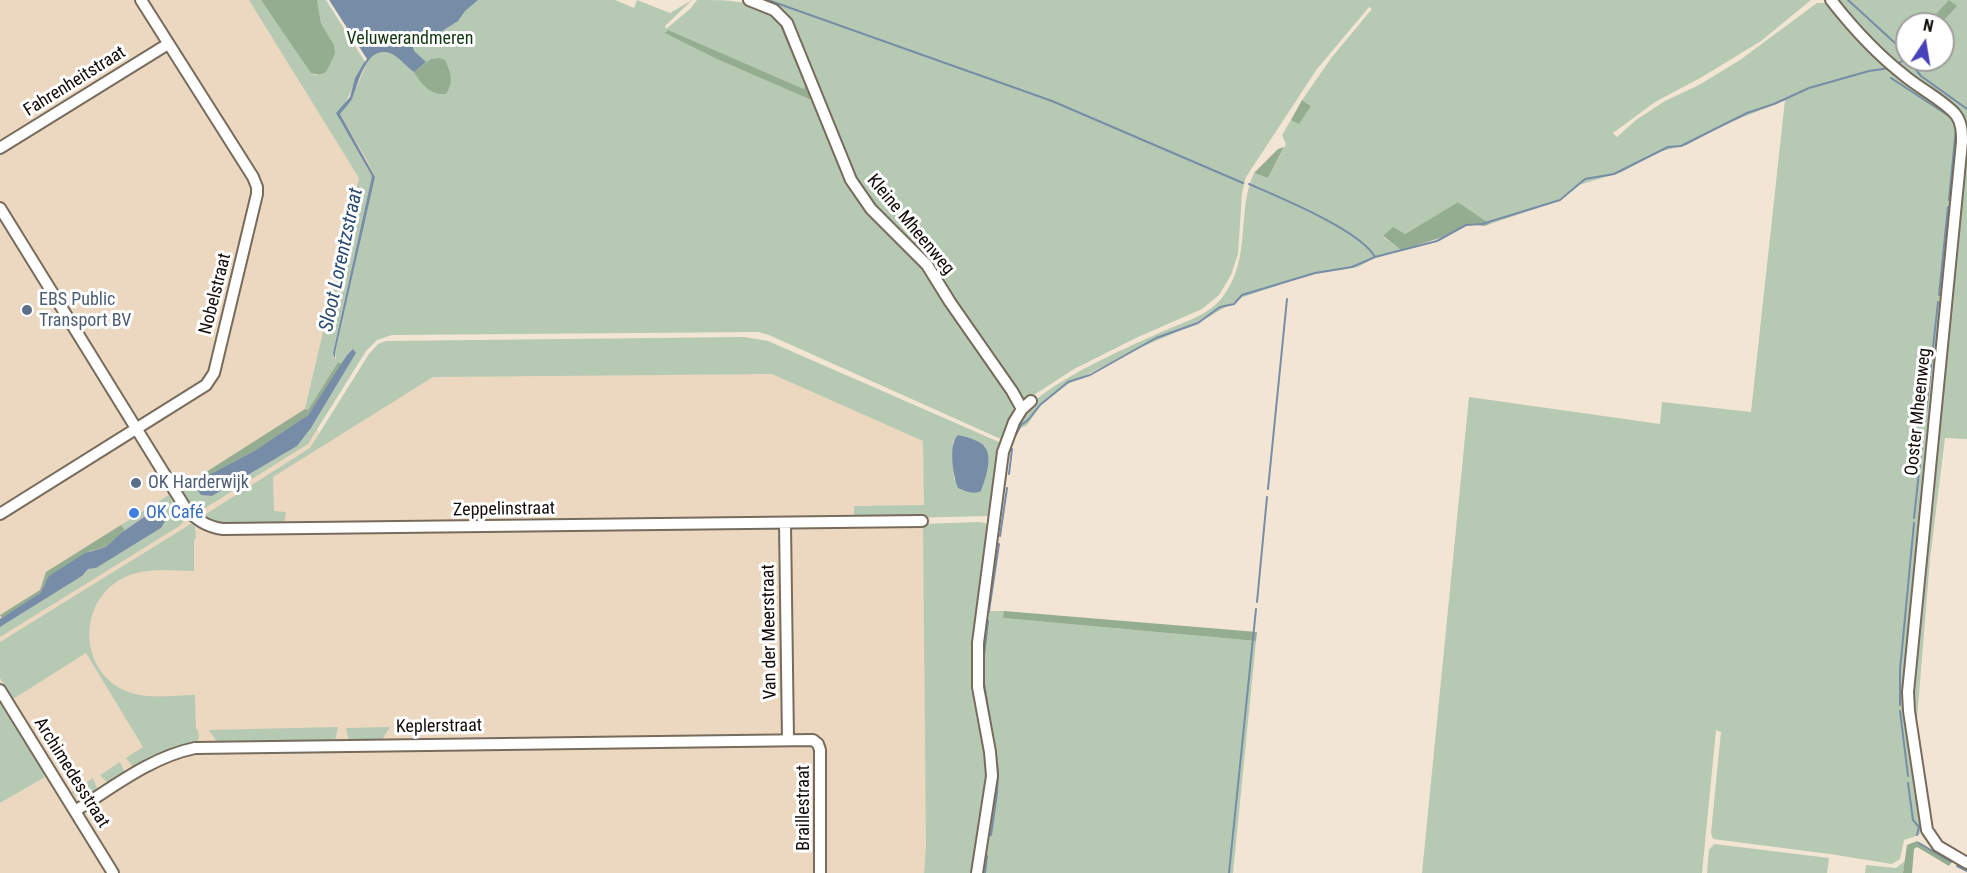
<!DOCTYPE html>
<meta charset="utf-8">
<style>
body{margin:0}
#map{position:relative;width:1967px;height:873px;overflow:hidden;background:#f3e5d3;font-family:"Roboto Condensed",sans-serif}
canvas{display:block}
.north{position:absolute;left:1895px;top:12px;width:60px;height:60px;box-sizing:border-box;background:#fff;border:2px solid #a09e9c;border-radius:50%;rotate:12deg;font-size:16px;font-weight:700;line-height:24px;text-align:center;color:#110c07}
.north::after{content:'';display:block;margin:auto;width:21px;height:27px;background:#4941b8;clip-path:polygon(50% 0,100% 100%,50% 72%,0 100%)}
</style>
<div id="map">
<canvas width="1967" height="873"></canvas>
<div class="north">N</div>
</div>
<script>
const g = document.querySelector('canvas').getContext('2d');
g.lineJoin = 'round';
function fillPath(path, color) { g.fillStyle = color; g.fill(path, 'evenodd'); }
function trace(path, color, width, dash) { g.strokeStyle = color; g.lineWidth = width; g.lineCap = dash ? 'butt' : 'round'; g.setLineDash(dash || []); g.stroke(path); }
function write(font, color, halo, rows, align = 'center') {
  g.font = font + ' "Roboto Condensed",sans-serif'; g.lineWidth = 6; g.setLineDash([]); g.textBaseline = 'middle'; g.strokeStyle = halo; g.fillStyle = color; for (const [text, x, y, turn = 0] of rows) {
    g.save(); g.translate(x, y); g.rotate((+turn || 0) * Math.PI / 180); g.textAlign = isNaN(turn) ? turn : align; if (halo) g.strokeText(text, 0, 0); g.fillText(text, 0, 0); g.restore();
  }
}
fillPath(new Path2D(`
 M0 0H271L379 172 312 420 321 437 431 374 776 373 929 437 933 847 930 873H0V803L45 777 0 701Z`), '#ecd8c1');
fillPath(new Path2D(`
 M249 0H261L314 75H322L334 54V45L321 23 318 7 313 0H615L634 8 637 0 670 13 692 0 665 26 666 29 690 9 697 0C725 0 761 0 781 20 788 28 801 73 805 86L804 89 667 30 719 60 807 98 815 94 846 177 918 258 1015 404 1003 440 769 335 758 332 392 335 377 340 366 351 308 444 197 513 190 506 180 491 181 488 192 481 201 495 212 496 297 446 311 428 356 353 342 364 338 362 308 410 305 409 359 178ZM363 66 365 67 352 98 340 114 368 162 375 177 335 353 336 359H334L333 353 372 176 337 112C353 97 351 83 363 66Z
 M753 0H1811L1761 41 1702 77 1655 102 1613 133 1617 137 1636 120 1665 101 1699 85 1740 60 1817 3H1827L1876 54 1946 108 1959 122 1906 692 1923 826 1919 835 1904 840 1900 859 1892 864 1830 854 1713 839 1711 833 1721 732 1716 730 1702 873H1422L1469 397 1660 424 1662 402 1751 412 1785 100 1719 127 1687 145 1658 152 1622 172 1579 185 1558 200 1547 205 1490 224 1458 202 1405 234 1383 237 1401 250 1378 256 1358 267 1309 275 1243 297 1198 323 1144 346 1068 384 1042 404 1027 425 1013 432C1017 426 1020 418 1024 412 1047 382 1130 346 1166 330 1187 321 1211 314 1224 295 1252 256 1236 213 1254 173L1268 178 1286 144 1282 135 1291 120 1299 123 1311 106 1302 100 1332 57 1372 9 1369 7 1317 69 1246 177 1242 193 1238 254 1231 275 1219 295 1202 309 1138 337 1074 369 1026 400H1021L951 299 857 185 790 23Z
 M1836 0H1967V439L1945 438 1930 559 1917 719 1911 712 1964 126 1895 64ZM1907 24H1943V60H1907Z
 M744 337 768 341 999 442 1001 446 990 516 858 519 854 514V506L924 505 923 441 772 374 433 377 273 477 274 511 286 512 284 525C258 525 227 531 204 518L206 514 310 448 369 354 378 344 386 341ZM958 435 985 446C991 461 985 476 981 491L954 479 953 442Z
 M169 495 177 510 185 519 181 525 0 637V627L82 576 88 569 96 568 161 528 157 508 125 530 121 525Z
 M194 522 196 537 194 540V571C170 571 143 567 121 579 77 604 79 671 126 691 147 700 173 695 195 695L196 729 198 730 199 738 196 744 134 768 126 758 143 747 86 653 13 699 0 678V642Z
 M978 522 985 523 990 528 974 660 988 775 974 873H924L926 847 923 524Z
 M986 611H1004V618L1256 641 1233 873H980L994 794 980 672Z
 M0 699 32 746 45 777 0 803Z
 M338 727 335 741 217 742 209 730Z
 M390 727 381 741H349L346 728Z
 M120 762 125 773 109 784 100 775Z
 M93 778 98 791 92 795 91 793C83 797 78 798 71 792Z
 M1714 844 1829 858 1827 873H1707L1709 850Z
 M1905 861 1903 873H1865L1866 865 1896 868Z`), '#b5c9b3');
fillPath(new Path2D(`
 M261 0H317L321 23 334 45 335 54 326 72 320 75 311 73Z
 M1949 0 1957 6 1940 24H1927Z
 M783 21 815 94 809 99 719 60 665 33 668 30 804 89 805 86 781 28 780 24Z
 M440 58 445 60C451 74 454 81 446 94 430 95 422 85 414 72L431 59Z
 M1302 100 1311 106 1299 124 1291 120Z
 M1284 147 1268 178 1254 173 1278 149Z
 M1458 202 1490 224 1484 226 1470 224 1440 238 1401 250 1383 236 1393 227 1405 234Z
 M338 362 342 364 308 415 254 451 197 481 196 488 192 481 305 409 308 410Z
 M121 525 125 530 106 547 90 551 45 583 40 593 2 618 0 615 40 590 46 572Z
 M1004 611 1257 632 1256 641 1003 618Z
 M1917 841 1951 863 1949 866 1917 847 1914 849 1912 873H1903L1907 845Z`), '#94ad91');
fillPath(new Path2D(`
 M329 0H478L465 11 458 21 439 33 412 42 414 51 426 62 414 72C407 67 400 58 392 54 366 43 359 83 352 99 349 104 344 109 340 114L375 177 335 353V360L333 353 372 176 336 113 350 97 355 78 366 59Z
 M353 349 356 353 311 428 297 446 212 496 201 495 196 488 197 481 254 451 308 415 347 355Z
 M958 435C966 437 980 440 985 447 993 458 985 480 981 491 973 495 965 491 958 488 953 476 948 444 958 435Z
 M157 508H161L168 516 161 528 96 568 88 569 82 576 0 627V619L40 593 49 576 85 553 106 547 121 533Z`), '#778da7');
fillPath(new Path2D(`
 M326 0H329L367 59 365 62Z`), '#f3e5d3');
trace(new Path2D(`
 M768 0 1052 101 1243 183
 M1848 0 1906 53 1907 59
 M1908 60 1921 76 1967 109
 M1898 64 1906 58
 M1891 78 1952 118
 M1249 184C1279 197 1360 230 1375 257
 M1949 200 1956 128
 M1939 295 1948 207
 M1925 421 1938 302
 M1013 440 1021 425 1028 420 1040 405 1068 382 1090 375 1156 338 1198 323 1220 307 1234 304 1242 295 1315 273 1352 267 1375 257 1437 241 1466 225 1482 224 1560 200 1585 179 1614 174 1668 147 1681 146 1747 113 1774 104 1809 88 1869 71 1890 68
 M1009 474 1012 449
 M1268 489 1287 299
 M1914 518 1923 435
 M1000 536 1007 488
 M1257 602 1267 497
 M989 611 999 544
 M983 664 988 621
 M984 683 998 771 997 793 991 835
 M1900 705V670L1914 523
 M1900 711 1908 776
 M1908 783 1913 820 1919 827 1917 835
 M1919 843 1951 862
 M1957 866 1967 871
 M985 873 987 856
 M1229 873 1256 609`), '#778da7', 2);
const minor = new Path2D(`
 M749 0 774 10 787 23 851 180 871 209 927 265 950 302 1012 391 1022 409
 M1831 0C1852 27 1878 55 1905 76 1919 88 1946 102 1956 115 1962 123 1962 133 1962 142L1908 692 1909 711 1927 830 1938 846 1967 863
 M0 148 168 44
 M0 208 186 509C197 520 207 527 223 529L922 521
 M0 514 206 385 214 373 257 194V187L253 177 141 0
 M785 524 788 740
 M0 690 113 873
 M75 811C113 787 151 757 195 748L813 740 818 744 820 750V873
 M977 873 992 776 990 752 978 687V643L1003 452 1014 422 1022 409 1031 401`);
trace(minor, '#776b5b', 14);
trace(minor, '#fff', 10);
for (const [x, y, r, color] of [
 [27,310,6,"#5c6f8a"],
 [136,483,6,"#5c6f8a"],
 [134,513,6,"#3f7fe0"]
]) { const dot = new Path2D(); dot.arc(x, y, r, 0, 2 * Math.PI); g.fillStyle = color; g.fill(dot); trace(dot, '#fff', 2); }
write('18px', '#113710', '#fff', [
 ["Veluwerandmeren",410,39]
]);
write('18px', '#110c07', '#fff', [
 ["Fahrenheitstraat",75,82,-32],
 ["Kleine Mheenweg",910,225,50],
 ["Nobelstraat",216,294,-76],
 ["Ooster Mheenweg",1919,412,-84],
 ["Zeppelinstraat",504,510,-1],
 ["Van der Meerstraat",770,632,-91],
 ["Keplerstraat",439,727,-1],
 ["Archimedesstraat",71,773,58],
 ["Braillestraat",804,808,-90]
]);
write('18px', '#4e5e75', '#fff', [
 ["EBS Public",39,300],
 ["Transport BV",39,321],
 ["OK Harderwijk",148,483]
], 'left');
write('18px', '#366cbe', '#fff', [
 ["OK Café",146,513]
], 'left');
write('italic 20px', '#294a72', '#fff', [
 ["Sloot Lorentzstraat",342,260,-78]
]);
</script>
